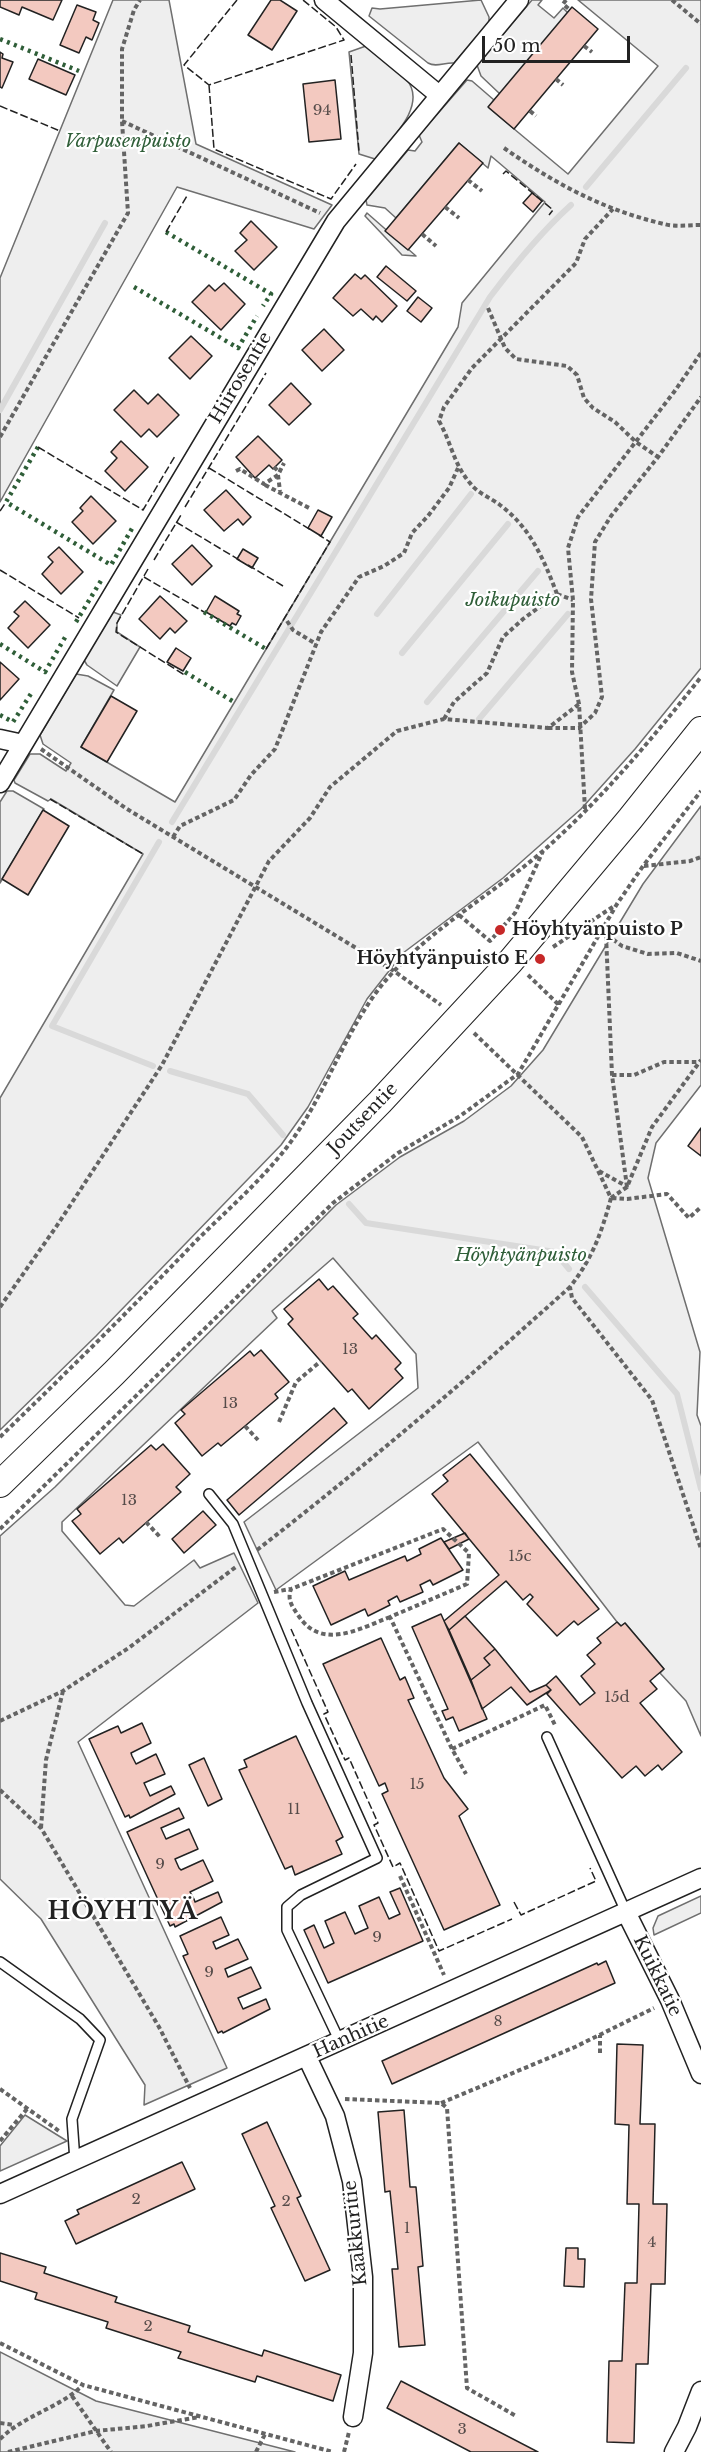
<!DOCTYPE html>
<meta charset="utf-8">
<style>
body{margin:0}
#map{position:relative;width:701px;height:2452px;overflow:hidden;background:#fff;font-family:"Libre Baskerville",serif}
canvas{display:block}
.scale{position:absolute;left:482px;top:36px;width:148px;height:27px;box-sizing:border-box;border:3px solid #222;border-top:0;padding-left:8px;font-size:18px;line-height:21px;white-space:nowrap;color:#222;-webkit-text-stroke:4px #fff;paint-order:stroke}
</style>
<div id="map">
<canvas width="701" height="2452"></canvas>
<div class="scale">50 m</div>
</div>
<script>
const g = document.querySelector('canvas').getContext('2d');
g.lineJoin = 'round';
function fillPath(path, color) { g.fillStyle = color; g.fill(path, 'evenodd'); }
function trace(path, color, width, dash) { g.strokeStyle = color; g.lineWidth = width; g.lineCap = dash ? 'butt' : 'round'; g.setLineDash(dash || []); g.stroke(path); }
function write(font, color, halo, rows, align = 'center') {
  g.font = font + ' "Libre Baskerville",serif'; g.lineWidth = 4.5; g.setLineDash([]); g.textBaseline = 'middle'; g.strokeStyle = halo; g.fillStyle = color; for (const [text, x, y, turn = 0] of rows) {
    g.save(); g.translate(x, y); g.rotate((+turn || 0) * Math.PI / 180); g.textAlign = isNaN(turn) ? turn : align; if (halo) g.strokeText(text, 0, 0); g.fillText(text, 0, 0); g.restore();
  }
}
const green = new Path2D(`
 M113 0H169L196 144 332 205 314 229 177 187 0 502V278Z
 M481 0 489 17V22L454 63C445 62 436 68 428 63L369 16 372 8 380 9Z
 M532 0H542L538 5 554 18 563 8 568 13 500 94 481 76 477 65Z
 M578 0H701V668L635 749 581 809 503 878 403 953 367 999 308 1107 281 1145 96 1336 0 1430V1098L143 854 51 799 48 801 15 783 14 780 30 754H40L66 771 71 763 43 744 40 735 76 674 88 676 114 690 81 747 175 802 458 327 462 303 545 202 491 156 488 168 459 143 396 218 385 208 367 205 366 200 408 150 415 151 422 142 419 135 467 80 472 81 494 100 489 108 568 174 658 66Z
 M366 46C379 57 394 67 406 79 429 105 390 140 375 159L359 154 349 52Z
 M367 213 416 256 402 255 365 216Z
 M113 612 121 615 117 623V632L140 647 117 686 87 665 84 660Z
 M7 791H13L44 809 0 883V802Z
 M701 806V1085L656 1143 648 1178 700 1352 697 1415 701 1426V1736L686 1701 660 1673 664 1669 625 1623 621 1626 617 1622 478 1442 276 1590 244 1522 418 1388 416 1354 333 1258 272 1311 277 1318 62 1522V1531L125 1605 134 1606 194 1560 200 1568 234 1553 258 1603 78 1742 227 2068 144 2105 145 2085 41 1919 0 1879V1536L55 1487 336 1205 400 1157 464 1121 511 1086 543 1050 643 884Z
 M701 1896V1913L654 1935 653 1928 658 1916Z
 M25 2115 67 2141 0 2171V2146Z
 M0 2352 96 2401 295 2452H0Z`);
fillPath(green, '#eee');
trace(green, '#6f6f6f', 1.5);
trace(new Path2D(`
 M586 187 686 68
 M0 410 105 223
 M377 614 471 494
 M402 653 508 524
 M427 702 538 571
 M479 719 568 614
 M172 822 490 297C515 264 541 232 571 205
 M153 1066 52 1026 159 842
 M170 1071 248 1094 283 1135
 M349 1204 366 1223 555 1252 569 1269
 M585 1287 677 1394 701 1489`), '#d9d9d9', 6);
const building = new Path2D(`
 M0 0H62L53 20 22 7 19 15 0 7Z
 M271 0H280L297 11 272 50 248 35Z
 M77 5 96 12 93 20 99 23 92 40 86 37 79 53 60 45Z
 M572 7 598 29 514 129 488 107Z
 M0 52 3 54 2 58 13 62 2 88 0 87Z
 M38 59 75 75 66 95 29 79Z
 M335 80 341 139 309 142 303 84Z
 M459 143 483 163 408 250 385 231Z
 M532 193 542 201 533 212 523 203Z
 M251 221 277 247 254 270 235 251 247 240 240 233Z
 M386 266 416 291 407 301 377 277Z
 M355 274 361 279 365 275 397 306 382 322 376 316 373 320 361 309 353 316 333 298Z
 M224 283 245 304 221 330 192 302 209 285 215 291Z
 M418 297 432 308 421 322 407 311Z
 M324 329 344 350 322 371 302 350Z
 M191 336 212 356 190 379 169 358Z
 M291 383 311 404 289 425 269 405Z
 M134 390 148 404 158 394 179 415 157 437 149 429 141 437 114 410Z
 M258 436 282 460 273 469 269 465 255 478 236 457Z
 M121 441 148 467 125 491 105 471 117 458 111 452Z
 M226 490 251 517 243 525 238 519 224 531 204 510Z
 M91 496 116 521 93 544 72 522 83 511 80 508Z
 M318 510 332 517 321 536 308 528Z
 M192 545 212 566 192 585 172 564Z
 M59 547 83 572 61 594 42 574 53 562 48 557Z
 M243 549 258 558 252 568 237 559Z
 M160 596 187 621 175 633 170 628 160 639 139 619Z
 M215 596 239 611 237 614 241 616 236 625 232 623 230 626 206 612Z
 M25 601 50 625 28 648 8 628 19 616 14 612Z
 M176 648 191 658 183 671 167 662Z
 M0 662 19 679 0 700Z
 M111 696 137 711 107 762 81 747Z
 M43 810 69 826 28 895 2 879Z
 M701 1128V1156L688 1146Z
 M319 1279 328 1290 333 1286 358 1314 353 1318 372 1339 376 1335 401 1363 395 1369 403 1378 369 1409 352 1389 348 1392 288 1324 293 1319 284 1309Z
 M261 1350 289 1382 275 1394 278 1398 245 1426 221 1446 218 1443 202 1456 175 1423 185 1414 181 1410 250 1351 254 1356Z
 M334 1408 347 1423 239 1515 227 1500Z
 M163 1444 190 1474 176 1487 181 1492 123 1543 119 1538 100 1554 72 1521 81 1514 77 1509 151 1445 156 1450Z
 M470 1454 599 1609 578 1625 574 1621 557 1636 527 1604 533 1597 530 1594 523 1600 506 1581 449 1630 444 1621 499 1575 432 1494 448 1481 443 1475Z
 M203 1511 216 1525 184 1553 172 1539Z
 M465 1533 469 1539 449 1549 444 1542Z
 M441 1538 463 1570 433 1585 430 1580 420 1585 423 1592 400 1602 397 1596 388 1601 390 1605 368 1616 365 1609 331 1625 313 1586 345 1571 349 1580 405 1556 407 1561 421 1554 419 1549Z
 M441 1614 487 1719 459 1731 453 1717 446 1720 442 1711 448 1709 412 1627Z
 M465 1616 495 1649 484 1658 490 1665 471 1680 449 1630Z
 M617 1622 621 1626 625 1623 664 1669 650 1681 657 1689 640 1703 682 1752 662 1770 658 1765 645 1776 636 1766 622 1778 547 1694 551 1690 546 1685 556 1676 580 1705 595 1693 581 1676 595 1664 587 1655 601 1643 597 1638Z
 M381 1638 400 1680 405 1677 414 1698 408 1700 444 1778 468 1809 459 1816 500 1905 444 1930 382 1794 388 1791 385 1783 379 1786 323 1664Z
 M495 1649 530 1692 546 1685 551 1690 527 1705 511 1687 482 1709 471 1680 490 1665 484 1658Z
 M142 1723 151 1743 131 1753 132 1756 136 1764 156 1754 165 1774 144 1783 150 1796 171 1786 175 1794 130 1818 129 1815 125 1817 89 1739 118 1726 121 1733Z
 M296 1736 343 1837 336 1841 342 1854 295 1875 292 1866 285 1869 239 1770 247 1767 244 1760Z
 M204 1758 222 1799 208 1806 189 1765Z
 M179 1808 184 1818 161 1828 166 1839 189 1829 198 1849 175 1859 179 1868 181 1870 203 1860 213 1881 190 1892 194 1899 195 1902 218 1892 222 1902 175 1927 174 1924 170 1926 127 1832Z
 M400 1888 423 1941 328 1983 304 1930 314 1925 324 1948 334 1943 325 1921 345 1912 355 1934 359 1932 368 1928 359 1906 379 1897 389 1919 400 1914 390 1892Z
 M221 1917 229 1935 213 1942 216 1949 238 1939 248 1959 225 1969 228 1977 251 1967 261 1988 238 1998 243 2009 266 1999 270 2009 223 2033 222 2031 218 2033 183 1956 188 1954 180 1936Z
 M606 1961 615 1983 392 2084 382 2061 597 1963 598 1965Z
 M617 2044 643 2045 640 2124H655L653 2204H667L665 2284H651L648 2364H636L634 2443 607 2442 609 2361H622L625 2283H637L639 2204H627L629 2125 615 2124Z
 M404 2110 410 2187H416L423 2266 418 2267 425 2345 399 2347 392 2269H398L390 2191 385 2192 378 2112Z
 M267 2122 301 2196 297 2198 330 2270 305 2281 271 2208 275 2206 242 2134Z
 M182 2162 195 2189 76 2244 65 2221 79 2214 77 2210Z
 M566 2248H578V2259H585L584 2287 564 2286Z
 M0 2253 46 2267 44 2273 117 2297 115 2302 190 2326 188 2332 262 2356 264 2350 341 2375 333 2401 257 2376 255 2382 178 2358 181 2352 106 2328 108 2322 35 2299 37 2293 0 2281Z
 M401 2381 538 2452H471L387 2408Z`);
fillPath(building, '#f3c9c0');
trace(building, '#222', 1.5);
const lane = new Path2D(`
 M209 1494 233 1524 307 1703 377 1858 301 1895 287 1907V1930L340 2042
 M547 1737 626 1912
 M0 1962 80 2019 100 2040 72 2119 75 2161`);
const street = new Path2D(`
 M324 0 439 95
 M0 739 23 744
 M0 783 336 221 519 0
 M626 1912 670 2000 701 2074
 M307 2057 335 2116 352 2181 363 2277V2353L353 2417
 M0 2194 701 1878
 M674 2452 687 2427 701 2391`);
const secondary = new Path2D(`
 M0 1484 114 1373 380 1102 510 962 630 819 701 730`);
trace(lane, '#222', 12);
trace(street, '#222', 21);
trace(secondary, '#222', 28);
trace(new Path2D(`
 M566 0 563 4 570 10
 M672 0 701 24
 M584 46 592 52
 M556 79 563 85
 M530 111 536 116
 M122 121 320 213
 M504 148C554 183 603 210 664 224 675 227 689 225 701 225
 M468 180 482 191
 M445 207 459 218
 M422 234 436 246
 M488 308 505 348 516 359 567 366 577 375 584 398 593 408 615 422 636 442 658 457
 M0 437 128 213 122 121V49L134 10 140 0
 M274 467 279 472
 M236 471 240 469 264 484 278 475 284 463
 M278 475 280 491
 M265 485 311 509
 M557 594C544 560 531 528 500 505 491 498 477 493 470 483 454 465 451 442 439 421L444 407 472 368 576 263 585 239 613 209
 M557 594 573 600
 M287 621 293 630 316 644
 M444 719 454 702 487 673 503 637 523 619 557 594
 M548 728H579L595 713 602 697 591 599 595 542 611 516 658 457 701 397
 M41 749 127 809 394 971 441 1005
 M585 809 579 704 572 672 573 600 568 548 578 517 674 392 701 353
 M173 837 180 826 234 800 251 775 275 749 321 632 359 577 384 566 404 553 412 533 428 516 449 488 458 468
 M644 866 690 861 701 857
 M459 915 490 941 515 913 543 851
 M601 931 606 935 612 1075 627 1187
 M607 935 622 946 648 954 677 953 701 961
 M553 947 614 906
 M528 975 559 1005
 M474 1033 582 1137 611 1198C601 1234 593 1257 570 1287L572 1298 652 1400 701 1549
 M612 1075H634L664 1062H698
 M599 1171 626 1186
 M611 1198 627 1187 652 1127 701 1060
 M612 1198 627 1199 667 1194 689 1218 701 1207
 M0 1307 56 1227 162 1065 269 861 310 818 330 787 397 731 444 719 548 728 579 704
 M279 1422 296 1382 321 1361
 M245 1426 258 1440
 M0 1437C66 1373 132 1308 196 1241 226 1211 261 1181 287 1147 329 1092 347 1019 396 969 440 923 495 892 543 851 602 799 652 739 701 677
 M146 1522 160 1537
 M0 1529 333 1203 398 1153 460 1116 518 1074 617 904 643 866 701 791
 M257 1550C365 1466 469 1378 570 1287
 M274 1592 290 1589
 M390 1617C359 1629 321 1651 298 1615 292 1606 287 1600 291 1589L443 1529 469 1553 467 1584 390 1617 452 1749 466 1774
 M0 1721 63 1691 130 1647 237 1566
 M452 1749 545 1705 556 1727
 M0 1790 41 1828 159 2027 190 2088
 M41 1828 46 1760 63 1691
 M400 1876 444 1975
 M600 2053V2035
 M0 2089 59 2131
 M345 2099 441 2103 447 2108 467 2388 516 2416
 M441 2103 575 2047 654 2008
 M0 2141 27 2109
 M0 2343 83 2385 333 2452
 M72 2396 111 2452
 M0 2423 14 2425
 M0 2439C26 2414 58 2409 83 2385
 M8 2452 96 2431 147 2426 199 2417
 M256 2452 265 2434
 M344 2452 349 2432`), '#646464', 4, [4.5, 3]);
trace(lane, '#fff', 9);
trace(street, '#fff', 18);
trace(secondary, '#fff', 26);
trace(new Path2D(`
 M0 39 79 71
 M166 232 271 294 263 306
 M134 287 238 348 257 316
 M38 447 6 502 111 565 134 525
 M204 612 266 649
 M76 622 102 579
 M0 644 45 672 67 634
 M185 672 234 702
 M0 715 13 722 32 692`), '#2f5e38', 4.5, [3, 4.5]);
trace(new Path2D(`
 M237 0 184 65 209 85 344 40 336 27 303 0
 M351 55 359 151
 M209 85 214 149 331 199 356 164
 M0 106 60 131
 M503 174 506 171 553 210 549 215
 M166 232 188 194
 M38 447 143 510 175 456
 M209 468 311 530
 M185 507 266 373
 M0 511 6 502
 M176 522 241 561
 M154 560 181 515
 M248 565 283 586
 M148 569 117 623 116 632 183 674 185 672
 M0 570 79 618
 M144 577 204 612
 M266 649 330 542 319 535
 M50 799 143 854
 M291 1629 328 1712 324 1714 345 1760 349 1758 378 1823 374 1825 393 1867 400 1863 439 1951 512 1919
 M514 1902 521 1915 596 1881 590 1868`), '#222', 1.5, [8, 3]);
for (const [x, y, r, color] of [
 [500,930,6,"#c62828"],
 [540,959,6,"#c62828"]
]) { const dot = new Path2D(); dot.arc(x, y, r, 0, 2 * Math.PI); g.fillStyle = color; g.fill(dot); trace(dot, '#fff', 2); }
write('15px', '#564c4a', null, [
 ["94",322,111],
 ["13",350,1350],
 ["13",230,1404],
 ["13",129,1501],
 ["15c",520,1557],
 ["15d",617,1698],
 ["15",417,1785],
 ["11",294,1810],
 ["9",160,1865],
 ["9",377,1938],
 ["9",209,1973],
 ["8",498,2022],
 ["2",136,2200],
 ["2",286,2202],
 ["1",407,2229],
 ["4",652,2243],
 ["2",148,2327],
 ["3",462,2430]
]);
write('italic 18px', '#2f5e38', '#fff', [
 ["Varpusenpuisto",128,142],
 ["Joikupuisto",513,601],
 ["Höyhtyänpuisto",521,1256]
]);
write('18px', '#222', '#fff', [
 ["Hiirosentie",241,378,-59],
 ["Joutsentie",363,1119,-46],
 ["Kuikkatie",657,1976,64],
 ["Hanhitie",351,2037,-24],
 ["Kaakkuritie",356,2233,-96]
]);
write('bold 18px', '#222', '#fff', [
 ["Höyhtyänpuisto P",512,930],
 ["Höyhtyänpuisto E",528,959,"right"]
], 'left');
g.letterSpacing = '1.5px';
write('bold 24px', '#222', '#fff', [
 ["HÖYHTYÄ",123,1912]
]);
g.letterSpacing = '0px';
</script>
